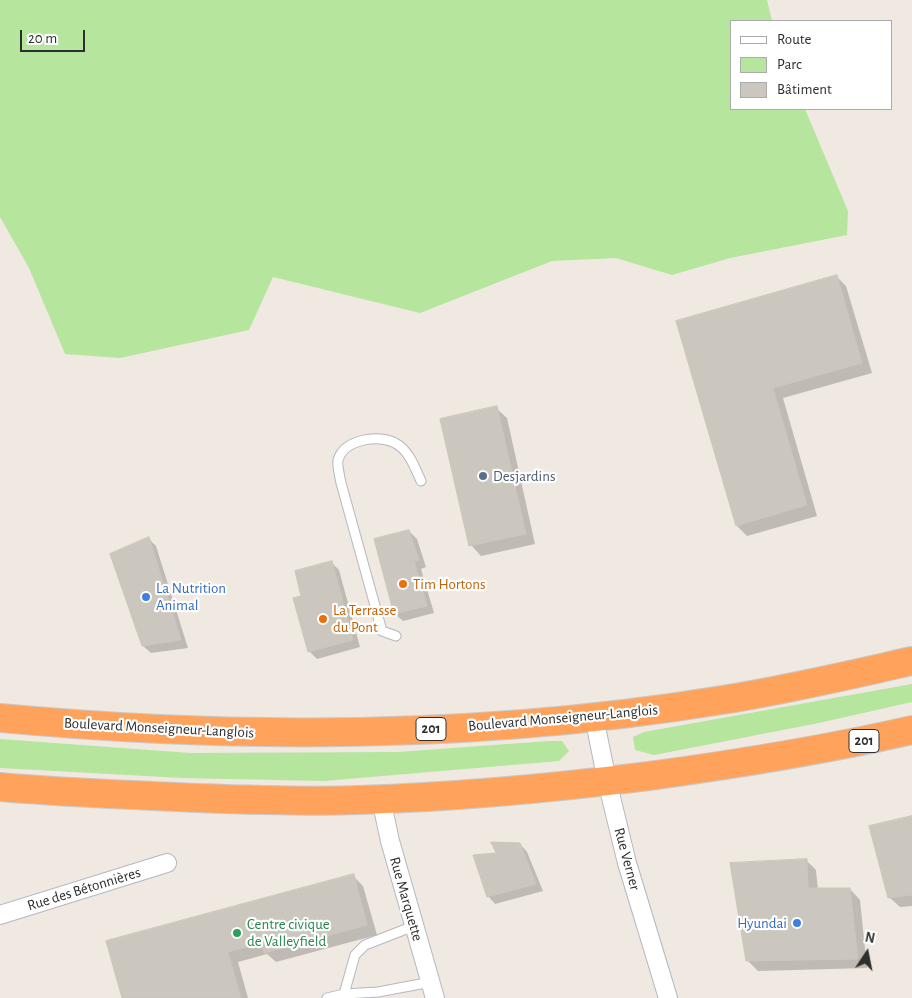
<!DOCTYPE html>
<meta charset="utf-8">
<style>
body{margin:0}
#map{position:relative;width:912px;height:998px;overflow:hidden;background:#efe9e1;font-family:"Alegreya Sans",sans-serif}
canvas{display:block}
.legend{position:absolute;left:730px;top:20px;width:162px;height:90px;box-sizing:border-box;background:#fff;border:1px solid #ababab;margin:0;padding:6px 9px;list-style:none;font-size:15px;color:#2e2e2e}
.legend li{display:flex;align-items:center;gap:10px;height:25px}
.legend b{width:25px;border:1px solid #ababab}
.north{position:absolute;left:842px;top:928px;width:50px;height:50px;-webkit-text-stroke:4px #fff;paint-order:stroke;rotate:11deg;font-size:14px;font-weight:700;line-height:20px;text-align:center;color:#2e2e2e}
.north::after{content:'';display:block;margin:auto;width:18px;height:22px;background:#2e2e2e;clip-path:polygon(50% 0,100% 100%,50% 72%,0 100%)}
.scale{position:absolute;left:20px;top:30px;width:65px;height:22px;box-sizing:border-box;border:2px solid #2e2e2e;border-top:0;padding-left:6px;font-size:15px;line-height:18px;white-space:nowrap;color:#2e2e2e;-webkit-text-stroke:4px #fff;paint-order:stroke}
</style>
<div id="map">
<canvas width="912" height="998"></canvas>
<ul class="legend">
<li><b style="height:6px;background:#fff"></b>Route</li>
<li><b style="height:14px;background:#b6e59e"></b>Parc</li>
<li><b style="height:14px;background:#cbc7bf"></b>Bâtiment</li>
</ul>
<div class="north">N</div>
<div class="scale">20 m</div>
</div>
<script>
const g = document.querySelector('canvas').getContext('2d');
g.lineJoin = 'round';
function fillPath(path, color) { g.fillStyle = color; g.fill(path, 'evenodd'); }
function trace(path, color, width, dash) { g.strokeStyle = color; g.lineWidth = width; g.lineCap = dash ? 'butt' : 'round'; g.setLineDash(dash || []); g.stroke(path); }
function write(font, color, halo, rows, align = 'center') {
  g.font = font + ' "Alegreya Sans",sans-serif'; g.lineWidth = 4.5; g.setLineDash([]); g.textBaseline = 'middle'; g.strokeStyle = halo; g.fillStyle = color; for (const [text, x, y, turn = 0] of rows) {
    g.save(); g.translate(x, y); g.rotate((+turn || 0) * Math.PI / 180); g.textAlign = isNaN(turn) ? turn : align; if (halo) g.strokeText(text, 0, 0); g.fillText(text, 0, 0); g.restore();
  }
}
fillPath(new Path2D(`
 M0 0H767L772 21H731V109H805L848 211 847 235 730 258 672 275 616 258 552 261 420 313 273 277 249 330 120 358 65 354 29 268 0 217Z
 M912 684V702L819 723 654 755 635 750 633 737 644 732Z
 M0 739 190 753 398 752 549 741H562L569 751 559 761 324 781 182 778 0 768Z`), '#b6e59e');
fillPath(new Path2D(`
 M836 276 846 286 872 373 783 398 817 516 747 536 737 526 678 321Z
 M496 408 507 418 535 544 481 556 471 545Z
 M409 531 417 539 426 567 421 569 434 613 403 621 395 614Z
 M149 539 156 546 188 648 151 653 143 646Z
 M331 562 339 570 360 647 317 659 309 651 303 597Z
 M912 818V906L900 907 889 897Z
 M520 844 527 852 543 891 495 904 488 896 498 854Z
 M806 860 816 870 818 890 850 889 860 900 867 968 758 971 747 960Z
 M353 876 363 886 377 935 276 962 267 954 238 962 248 998H123Z`), '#0003');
const building = new Path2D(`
 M837 275 862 363 773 388 807 505 736 526 676 321Z
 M497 406 526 534 469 546 440 419Z
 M409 530 419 560 414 561 427 606 394 614 374 539Z
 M149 537 181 640 142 646 110 554Z
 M332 561 353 640 308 652 293 598 301 596 295 571Z
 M912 816V895L888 898 869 826Z
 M491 842 520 843 536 884 487 897 473 855 496 853Z
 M807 859 808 888H850L858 959 746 961 730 863Z
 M354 874 367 925 264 953 261 943 228 952 241 998H122L106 941Z`);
fillPath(building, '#cbc7bf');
trace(building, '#cbc5ba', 1);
const lane = new Path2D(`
 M396 636 382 631 341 483C340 477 337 466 338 460 344 439 379 434 395 443 409 450 415 468 421 481
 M344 994 355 955 365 945 414 926
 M327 998 344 994 378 992 431 982`);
const street = new Path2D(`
 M594 717 607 781 627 863 668 998
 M381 799 390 841 435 998
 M0 915 167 863`);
const highway = new Path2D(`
 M0 718C240 740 484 739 722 700 786 690 849 675 912 661
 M0 787C66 793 132 795 198 798 252 800 306 802 359 800 456 797 553 788 649 776 737 764 825 750 912 730`);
trace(lane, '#b4b7c1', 11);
trace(street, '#b4b7c1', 20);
trace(highway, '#c9c9c9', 30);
trace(lane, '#fff', 9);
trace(street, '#fff', 18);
trace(highway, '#ffa35c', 28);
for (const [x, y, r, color] of [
 [483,476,5,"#5c6f8a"],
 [403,584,5,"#e8710a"],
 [146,597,5,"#3f7fe0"],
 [323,619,5,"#e8710a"],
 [797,923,5,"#3f7fe0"],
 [237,933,5,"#2e9e5b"]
]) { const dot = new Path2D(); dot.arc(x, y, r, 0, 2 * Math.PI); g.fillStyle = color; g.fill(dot); trace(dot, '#fff', 2); }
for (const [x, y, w] of [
 [431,729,30],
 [864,741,30]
]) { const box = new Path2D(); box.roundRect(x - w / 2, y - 11.5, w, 23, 4); g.fillStyle = '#fff'; g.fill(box); trace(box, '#2e2e2e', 1); }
write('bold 14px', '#2e2e2e', null, [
 ["201",431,729],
 ["201",864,741]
]);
write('15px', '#4e5e75', '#fff', [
 ["Desjardins",493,476]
], 'left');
write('15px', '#c56008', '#fff', [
 ["Tim Hortons",413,584],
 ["La Terrasse",333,610],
 ["du Pont",333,627]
], 'left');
write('15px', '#366cbe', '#fff', [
 ["La Nutrition",156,588],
 ["Animal",156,605],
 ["Hyundai",787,923,"right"]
], 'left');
write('15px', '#2e2e2e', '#fff', [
 ["Boulevard Monseigneur-Langlois",563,718,-5],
 ["Boulevard Monseigneur-Langlois",159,728,3],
 ["Rue Verner",627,859,75],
 ["Rue des Bétonnières",84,889,-17],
 ["Rue Marquette",406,899,74]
]);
write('15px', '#27864d', '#fff', [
 ["Centre civique",247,924],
 ["de Valleyfield",247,941]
], 'left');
</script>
